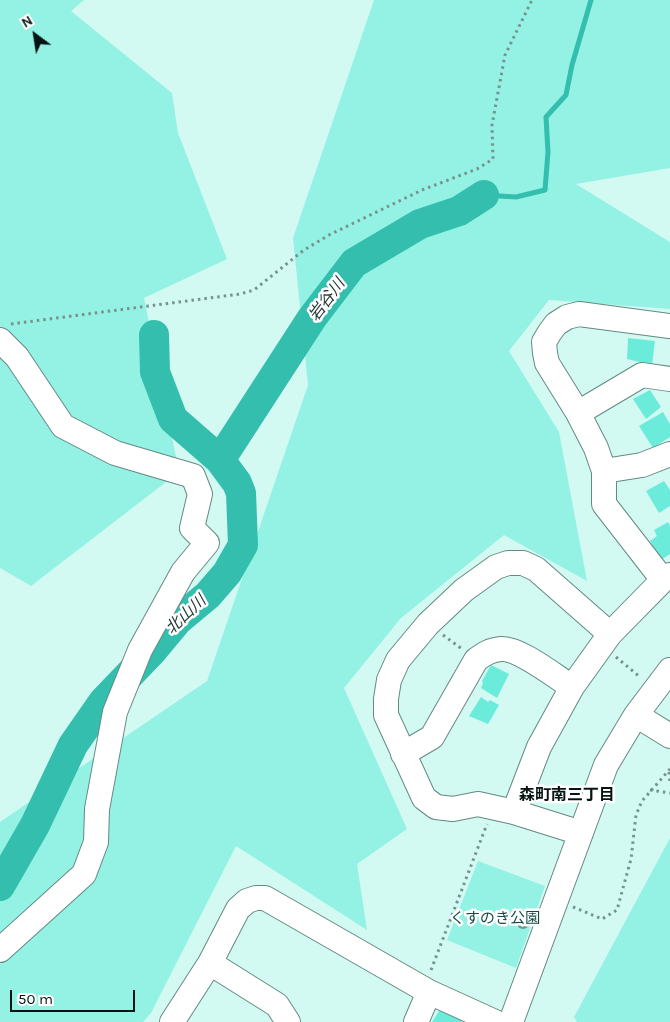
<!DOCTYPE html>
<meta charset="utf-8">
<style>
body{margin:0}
#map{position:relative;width:670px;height:1022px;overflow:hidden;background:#d2faf3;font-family:Karla,sans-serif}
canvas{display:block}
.north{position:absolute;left:10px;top:10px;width:50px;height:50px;-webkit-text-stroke:4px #fff;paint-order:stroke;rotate:329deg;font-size:14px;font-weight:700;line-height:20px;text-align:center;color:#061412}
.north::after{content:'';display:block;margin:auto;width:18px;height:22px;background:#061412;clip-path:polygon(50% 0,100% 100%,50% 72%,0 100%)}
.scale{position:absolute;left:10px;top:990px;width:125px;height:22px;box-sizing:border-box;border:2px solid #061412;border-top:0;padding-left:6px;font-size:15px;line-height:18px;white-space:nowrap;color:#061412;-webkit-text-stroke:4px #fff;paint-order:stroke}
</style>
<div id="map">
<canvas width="670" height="1022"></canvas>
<div class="north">N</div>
<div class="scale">50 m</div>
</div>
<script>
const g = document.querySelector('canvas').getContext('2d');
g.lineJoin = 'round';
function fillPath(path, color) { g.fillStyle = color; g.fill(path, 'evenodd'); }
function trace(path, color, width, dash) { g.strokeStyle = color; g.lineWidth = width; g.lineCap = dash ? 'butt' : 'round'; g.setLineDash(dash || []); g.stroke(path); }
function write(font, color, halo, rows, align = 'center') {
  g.font = font + ' Karla,"Noto Sans JP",sans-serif'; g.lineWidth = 5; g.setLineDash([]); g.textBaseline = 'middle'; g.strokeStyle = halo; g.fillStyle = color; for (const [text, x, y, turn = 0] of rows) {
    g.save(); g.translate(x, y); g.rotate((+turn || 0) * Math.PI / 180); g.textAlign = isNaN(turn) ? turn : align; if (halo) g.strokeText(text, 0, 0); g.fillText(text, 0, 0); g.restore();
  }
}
fillPath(new Path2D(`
 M0 0H84L71 11 172 93 178 133 227 259 144 298 179 472 31 586 0 568Z
 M374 0H670V168L576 184 670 242V309L549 300 509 351 559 432 587 581 504 535 401 618 344 688 407 829 357 864 367 930 236 846 151 1013 143 1022H0V822L207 681 308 385 293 238Z
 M670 838V1022H577L574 1017Z
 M478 861 545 886 516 968 447 940Z`), '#93f2e4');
trace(new Path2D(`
 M484 195 516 197 545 190 548 152 546 117 566 95 572 65 591 0`), '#33beae', 5);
trace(new Path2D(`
 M220 460 312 318 354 263 420 224 459 211 484 195
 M0 886 35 825 73 745 103 702 153 650 178 620 208 595 227 573 243 545 241 493 237 483 220 460 173 419 155 372 154 335`), '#33beae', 30);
fillPath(new Path2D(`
 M628 338 655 341 652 365 627 359Z
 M650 390 661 407 646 419 633 399Z
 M663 412 670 424V437L653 448 639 426Z
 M664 481 670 490V506L659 513 646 491Z
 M668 522 670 526V554L661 560 650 541 657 536 654 530Z
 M491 665 509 674 497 698 481 688 483 683 482 681Z
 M481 697 488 702 490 700 499 705 488 724 469 716Z
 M441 1008 462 1019 461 1022H432Z`), '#6becda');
const minor = new Path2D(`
 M0 340 17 357 63 426 115 453 193 476 200 494 192 528 207 543 183 572 140 650 115 712 97 809 96 842 84 874 0 950
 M578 413 642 375 670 379
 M604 471 642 465 670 454
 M663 580 604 504V471L596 448 578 413 547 363 545 353 544 342 550 332 556 324 567 317 579 314 670 326
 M636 715 670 736
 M403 754 432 737 476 660C484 654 490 650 501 649 518 647 556 677 572 687
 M514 812 539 747 572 687 610 634 663 580 670 575
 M581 833 514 812 478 804 453 809 436 807 424 798 386 715V699L389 680 398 660 428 624 464 590 496 567 508 563H523L536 569 610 634
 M210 963 277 1005 288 1022
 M172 1022 210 963 238 909 247 901 256 898H265L429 992 495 1022
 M416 1022 429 992
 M511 1022 606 765 636 715 670 670`);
trace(minor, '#648983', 26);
trace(new Path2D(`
 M11 324 240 294 254 290 304 250 329 235 422 190 477 169 493 159 492 125 505 55 532 0
 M443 635 462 649
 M616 657 640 677
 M669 772 670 784
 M650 790 670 793
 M573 907 602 919 617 910 631 859 636 815 642 801 670 769
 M431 970 487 824`), '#76938e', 3, [2.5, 4]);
trace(minor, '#fff', 24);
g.fillStyle = '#689a93';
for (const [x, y] of [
 [523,923]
]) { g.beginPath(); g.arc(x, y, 6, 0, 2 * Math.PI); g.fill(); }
write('15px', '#124b44', '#fff', [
 ["くすのき公園",495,919]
]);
write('italic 16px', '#1f3632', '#fff', [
 ["岩谷川",327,300,-53],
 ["北山川",186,615,-43]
]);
write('bold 16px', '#061412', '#fff', [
 ["森町南三丁目",567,795]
]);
</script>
